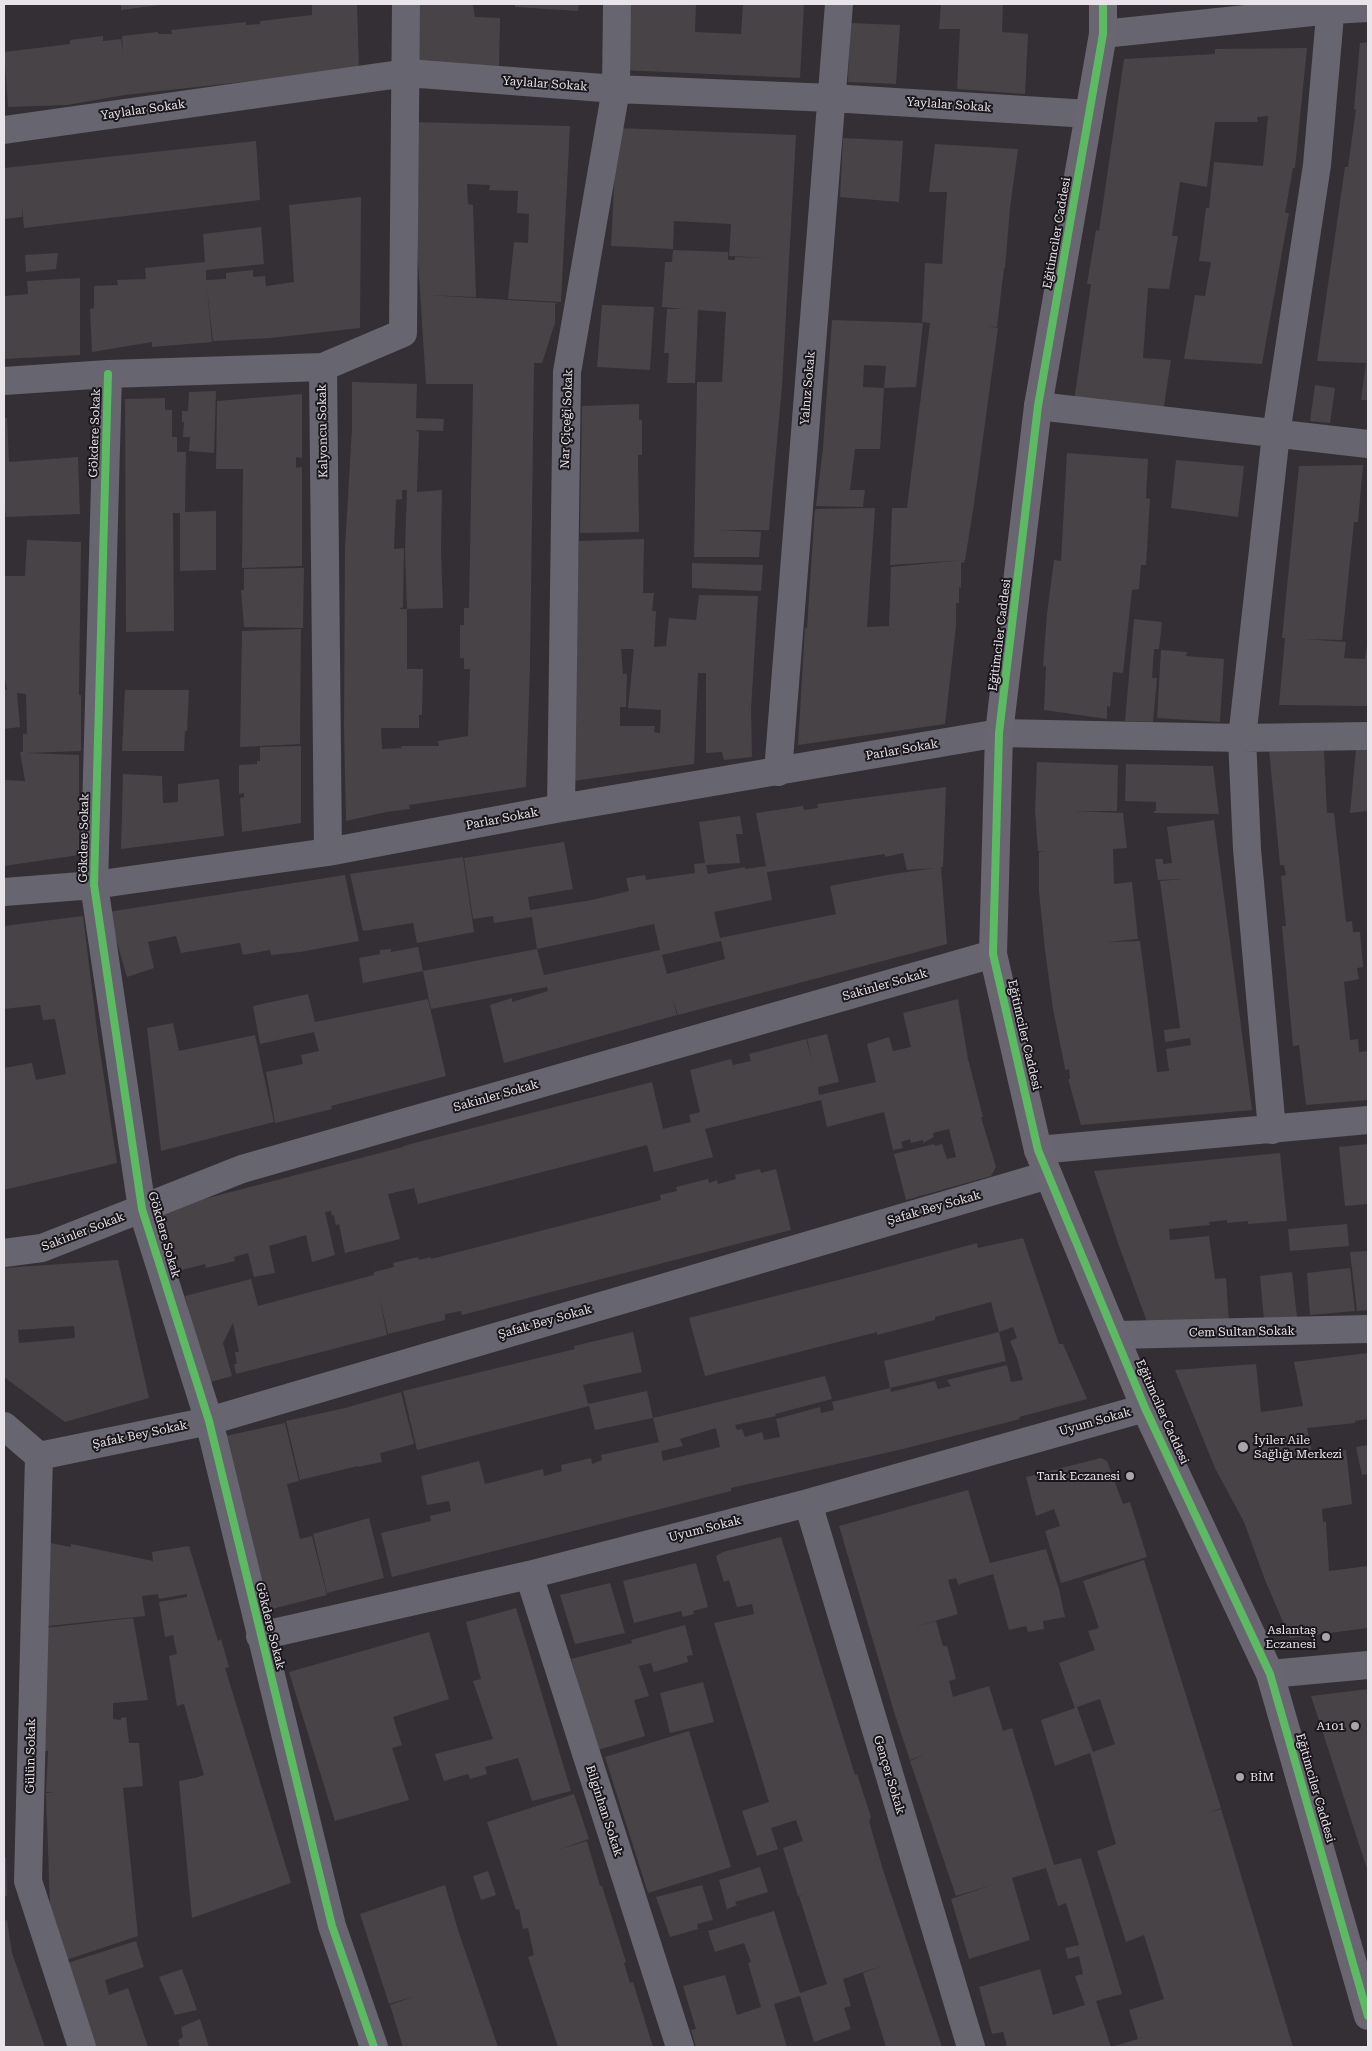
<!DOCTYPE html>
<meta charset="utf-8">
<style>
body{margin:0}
#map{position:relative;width:1372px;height:2051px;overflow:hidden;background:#342f35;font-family:"Roboto Serif",serif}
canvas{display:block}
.frame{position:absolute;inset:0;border:5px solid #e9e4ea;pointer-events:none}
</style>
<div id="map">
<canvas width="1372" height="2051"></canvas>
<div class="frame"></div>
</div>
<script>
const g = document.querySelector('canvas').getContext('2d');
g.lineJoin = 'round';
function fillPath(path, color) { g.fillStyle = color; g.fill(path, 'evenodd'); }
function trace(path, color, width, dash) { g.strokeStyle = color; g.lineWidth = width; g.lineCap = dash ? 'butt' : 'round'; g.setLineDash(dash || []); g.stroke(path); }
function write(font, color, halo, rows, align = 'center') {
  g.font = font + ' "Roboto Serif",serif'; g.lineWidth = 4; g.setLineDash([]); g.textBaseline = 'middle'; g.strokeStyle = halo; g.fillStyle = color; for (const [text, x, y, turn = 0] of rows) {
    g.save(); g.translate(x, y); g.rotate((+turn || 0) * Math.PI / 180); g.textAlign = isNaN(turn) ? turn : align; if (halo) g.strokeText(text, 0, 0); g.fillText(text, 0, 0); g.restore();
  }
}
fillPath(new Path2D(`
 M121 4H160V5L121 10Z
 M312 4H357L359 69 125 95 67 105 8 107 4 52 70 44V40L103 36V41L121 39 123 52 122 36 158 32V34H172L171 30 246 22V25L260 24V21L312 15Z
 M414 4H473L475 17 500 18 499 66 418 62Z
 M515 4H579L578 11 515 7Z
 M624 4H696L695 32 741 34 743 4H804L800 78 621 70Z
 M941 4H1003L1002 32 1028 34 1025 94 957 89 960 29H939Z
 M850 23 900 25 896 84 848 82Z
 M1368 42V400H1361L1366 363 1317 361 1345 167H1348L1356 109H1354L1360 43Z
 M1307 48 1295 168H1293L1285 213H1289L1262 364 1184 359 1195 295 1205 296 1211 262 1199 261 1206 208H1209L1214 162 1263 166 1268 116 1257 117 1258 122H1215L1207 187 1180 182 1172 236H1178L1169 289 1148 288 1143 358 1171 360 1163 412 1073 408 1091 284H1087L1096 230 1099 231 1124 59 1215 54V49Z
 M409 122 570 126 561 302 508 299 514 242 528 243 529 214 517 213 518 191 489 190 490 185 467 184 468 204 473 205 476 297 427 295 559 303 555 304V323L542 363H534L530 666 526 787 409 805 410 809 386 812 346 821 344 729 345 548 352 428V382L417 384 416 418 444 419 443 431 415 430 419 432 417 492 442 490 441 549 443 608 407 609 405 551 407 490H402V499L396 500 394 549 404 548 403 607 399 609H407V669H423L422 715H419V728H381L382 749 402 748 401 746H439L438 741 468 736 470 669H464V658H460V625H464V608H469L473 384H426Z
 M617 128 796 135 782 386 769 530H720L761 532 759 557H694L697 382H722L726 312 698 310 695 383H667L669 353H664L667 309H684L662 307 665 262H672L673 250 728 252V260H735V257L770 258 729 256 731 224 674 221 673 249 611 246Z
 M843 138 903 141 899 202 840 197Z
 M256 141 260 200 24 228 22 207V217L4 219V168Z
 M935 144 1018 149 1010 208 1005 268H1004L997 327 987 326 998 328 974 504 965 560 890 565 892 508H907L930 323 922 322 925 263 942 264 947 192H929Z
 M361 197 360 328 271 338 213 341 207 289 212 342 152 347V342L92 352 90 309 94 308V286L118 285 117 280 146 279 145 268 205 262 203 234 261 227 264 264 206 270V280L226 279V273L253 270V277L265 276 266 286 294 282 289 205Z
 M58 253 56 269 26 272 25 255Z
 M80 278V355L4 359V296L28 294 27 281Z
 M602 305 654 307 650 370 597 367Z
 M832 320 923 323 916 387 884 388 886 366 864 365 863 387 884 388 880 449H855L850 490H865L863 507 816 506 823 448Z
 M1315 385 1335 388 1330 423 1310 421Z
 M216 391 214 453 189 451 190 437H183L184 422H182V411H188L189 392Z
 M302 394V458L296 457V468L302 467V566L242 568 243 469H216L217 401Z
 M165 398V410H172V437H177V452H186L185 512 216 511V570L180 571V513H173L174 631 126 632 125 399Z
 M639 404V420H642V455H638L639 532 580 533 582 406Z
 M4 418H7L9 462 78 457 80 514 6 517 4 504Z
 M1067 453 1148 459 1146 498 1150 499 1146 565H1141L1139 589 1132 590 1123 673 1113 672 1110 707 1107 706V719L1044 710 1046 667 1043 666 1047 614 1054 560 1061 561Z
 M1176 460 1244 466 1238 517 1171 508Z
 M1363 465 1358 522H1354L1342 640 1304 639 1346 642 1344 658 1365 659 1368 637V706L1279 705 1285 638H1282L1299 466Z
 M875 508 867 627 889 626 891 567 964 560 965 562 961 563V588L959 587V603H956V625L945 724 798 745 805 628H807L815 509Z
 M644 539 643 593H654L652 611H656L654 647 666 646 669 618 696 620 699 595 758 596 751 709 752 757 724 760 722 752 706 753V673H698L694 764 573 781 579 541ZM621 649H634L628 708 661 710 660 733 654 732 655 726H620V707H626L627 674H623Z
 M27 540 81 542 79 695H81V751L26 753 79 755V855L4 866V780L25 781 20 752H23V734H27L26 694 17 693 20 727 4 729V690H7L4 674V576H25Z
 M692 563 763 565 761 591 692 588Z
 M304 568 303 628 244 627 241 590H244V569Z
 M1134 619 1162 622 1159 649H1154L1152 678H1157L1153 722 1125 721Z
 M301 629 300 744 240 747 242 631Z
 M1161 650 1187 652 1186 656 1224 659 1220 722 1157 718Z
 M125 690H189L187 731H185L184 751H122Z
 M301 746V823L242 832 240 798 244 797V793L239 794V765L257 764V761H260V747Z
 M1269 749 1324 751 1327 813H1334L1346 922 1352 921 1353 932H1360L1363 967 1357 968 1359 979 1344 982 1350 1040 1358 1039 1359 1052 1368 1051V1100L1306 1105 1299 1045 1293 1046 1282 926H1286L1281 876 1286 875 1284 865H1280Z
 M1356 749H1368V811L1350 813Z
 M1037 762 1118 765 1117 811H1074L1123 813 1127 848 1113 849 1114 884 1132 882 1138 939 1107 942 1140 941 1157 1072 1169 1071 1166 1049 1191 1045 1190 1038 1165 1042 1164 1030 1180 1028 1160 881 1183 879 1158 880 1155 859H1163V864L1172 863 1167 827 1214 820 1252 1110 1081 1125 1068 1079H1070L1069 1069 1065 1070V1068L1053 1009 1045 950 1039 892V852L1044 851H1038L1035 810Z
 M1126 764 1213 766 1219 814 1154 813V811H1156V802L1125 801Z
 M123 774 162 776 163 803 178 802V784L219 779 224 836 121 849Z
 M946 787 943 867H941L947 944 678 1015 672 998 677 1015 504 1063 490 1005 512 998V1002L548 991 547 987 431 1009 423 971 537 949 544 975 660 950 654 924 537 949 532 917 494 923 493 916 473 919 464 858 564 842 573 889 528 897 530 910 592 900 629 891 626 878 645 875 646 880 695 873 694 864 705 863 699 822 740 816 743 834H736L740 863 706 865 708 874 745 867V869L766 866 756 813 803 806 804 810 818 808 817 804ZM903 853 907 870 934 868 887 875 830 886 836 914 720 938 714 912 772 900 767 872 885 854V857ZM721 941 725 959 667 974 662 955Z
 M463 857 474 932 417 943 413 923 363 931 350 874Z
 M345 875 359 941 300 952 271 955 270 950 243 955 240 943 181 953 176 936 148 942 154 968 127 977 108 912Z
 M83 916 98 1038 117 1163 4 1190V1068L32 1063 36 1080 66 1074 55 1019 43 1020 40 1005 4 1009V926Z
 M418 947 423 971 363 983 359 958 380 954V950L391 949V952Z
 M308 994 315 1022 428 999 446 1076 331 1106 332 1109 275 1123 266 1072 303 1064 301 1055 319 1051 314 1032 260 1044 253 1006Z
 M958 999 968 1059 983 1117H981L996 1167 991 1176 906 1200 894 1154 934 1144 935 1146 942 1144 947 1159 956 1157 949 1129 933 1133 934 1137 923 1143V1140L911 1143 910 1139 901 1142 903 1148 893 1150 884 1112 827 1127 821 1100 705 1129 713 1157 654 1172 647 1145 418 1204 414 1188 388 1194 400 1239 345 1253 339 1224 336 1225 334 1215 332 1216 331 1211 325 1212 335 1255 312 1262 306 1235 269 1246 275 1273 254 1277 248 1253 234 1257 235 1261 206 1268 205 1264 178 1271 162 1210 403 1147 406 1159 403 1146 652 1082 663 1129 691 1122 689 1115 700 1112 690 1070 731 1059 733 1065 751 1061 749 1054 806 1039 813 1064 807 1039 827 1034 839 1082 818 1087 819 1095 876 1082 867 1044 889 1037 893 1051 911 1047 903 1013Z
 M173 1023 179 1051 255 1035 274 1122 161 1151 147 1028Z
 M1368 1144V1204L1345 1206 1339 1147Z
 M1280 1153 1287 1221 1248 1224V1221L1227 1223V1220L1209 1222 1210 1225 1169 1229 1170 1240 1209 1236 1215 1279 1226 1278 1229 1324 1150 1330 1119 1246 1094 1171Z
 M760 1169 761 1173 776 1169 791 1230 462 1315 461 1311 445 1314V1320L388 1334 379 1296 387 1335 236 1374 234 1364H237L235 1352H239L233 1323 223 1343 232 1376 207 1383 185 1296 251 1279 258 1306 374 1275V1272L394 1267 393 1263 418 1257 419 1260 431 1257V1259L661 1200 660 1195 677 1191 676 1187 708 1179 709 1183 717 1180 718 1184 736 1179 735 1175Z
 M1347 1224 1349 1246 1290 1251 1288 1229Z
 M1023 1238 1059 1344H1063L1087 1399 1019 1417 1020 1419 903 1449 731 1488V1491L392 1577 381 1533 431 1521 430 1516 451 1511 449 1501 427 1505 421 1476 479 1461 485 1484 543 1469 544 1476 562 1471 561 1465 591 1458 592 1464 602 1460 601 1455 659 1442 653 1418 595 1430 589 1406 417 1450 403 1391 575 1349 574 1346 633 1332 642 1372 583 1385 588 1404 647 1391 653 1418 825 1376 832 1399 775 1414 776 1416 735 1425 737 1430 742 1429 745 1437 762 1432 764 1440 780 1437 776 1419 820 1407 821 1413 834 1410 832 1402 890 1388 891 1392 935 1381 938 1389 951 1386 947 1380 1007 1365 1011 1382 1023 1380 1017 1358 1010 1341 1017 1338 1013 1327 999 1332 991 1302 935 1317V1320L877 1335V1332L705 1376 689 1318 862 1274 977 1243 978 1248ZM716 1428 720 1447 663 1461 661 1451 683 1446 680 1439Z
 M1368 1251V1310L1357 1311 1350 1252Z
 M118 1260 149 1398 65 1422 4 1377V1268ZM74 1326 75 1338 19 1343 18 1330Z
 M1350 1268 1355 1311 1310 1315 1307 1273Z
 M1292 1272 1297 1317 1264 1320 1260 1276Z
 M999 1332 1006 1361 890 1388 884 1361Z
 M1368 1353V1419L1355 1421V1423L1307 1428 1312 1453 1250 1462 1346 1450 1352 1504 1322 1509 1323 1522H1326L1329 1571 1368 1566V1628L1290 1638 1265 1580 1244 1522 1268 1518 1244 1522 1215 1468 1175 1370 1256 1364 1261 1412 1303 1406 1294 1362Z
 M401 1392 414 1444 380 1453 382 1462 358 1467V1466L300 1480 286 1421 345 1408Z
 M285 1423 299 1481 287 1484 300 1539 312 1536 327 1595 268 1610 221 1437Z
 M1368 1445V1474L1362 1475 1356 1447Z
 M1101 1458 1107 1461 1123 1504 1130 1502 1147 1557 1061 1583 1045 1531 1060 1526 1054 1509 1036 1516 1026 1477Z
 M968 1490 990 1563 1046 1549 1059 1589 1065 1617 1043 1621 1044 1629 1028 1632 1026 1626 1009 1630 993 1574 960 1584 959 1586 956 1578 948 1580 958 1614 911 1628 936 1621 943 1646H947L956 1679 949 1681 953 1697 989 1686 1003 1731 1012 1728 1054 1865 1081 1858 1122 1994 1096 2001 1111 2047H1002L1007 2045 1003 2032 992 2034 979 1987 1040 1969 1053 2015 1085 2005 1075 1976 1083 1974 1079 1956 1068 1959 1065 1948 1079 1945 1066 1903 1058 1906 1046 1868 1012 1878 1030 1940 969 1959 951 1899 992 1885 956 1896 910 1761 924 1755 910 1760 895 1715 839 1526Z
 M369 1518 384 1578 327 1593 313 1534Z
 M781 1537 855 1775 857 1774 871 1817 869 1821 883 1870 942 2047H886L863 1973 884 1965 843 1979 851 2006 844 2008 851 2029 814 2042 800 1996 774 2004 787 2047H696L691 2030 696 2029 683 1986 725 1975 737 2015 761 2007 748 1963 751 1962 744 1943 715 1952 708 1931 774 1911 800 1993 827 1984 799 1896 811 1892 798 1896 783 1848 803 1841 796 1820 771 1828 778 1849 757 1856 742 1811 769 1802 714 1623 754 1614 752 1604 737 1607 729 1580 724 1582 716 1556 723 1552Z
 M50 1543 71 1547V1544L153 1561 152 1552 189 1546 218 1641 221 1639 229 1667 225 1668 291 1883 192 1918 179 1781 195 1778 204 1775 184 1704 177 1706 169 1656 177 1654 173 1635 165 1637 159 1602 187 1597V1594L159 1599 158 1594 142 1596 145 1616 48 1626Z
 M1144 1560 1221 1808 1208 1813 1221 1809 1293 2047H1111L1138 2039 1129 2010 1164 1999 1144 1935 1126 1942 1097 1851 1116 1844 1090 1753 1055 1766 1041 1720 1075 1708 1059 1663 1095 1650 1088 1631 1099 1628 1083 1581ZM1100 1699 1115 1744 1093 1752 1077 1707Z
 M696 1563 708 1607 693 1611 694 1614 683 1617 681 1611 634 1623 623 1581Z
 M610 1583 625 1633 575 1644 560 1595Z
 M516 1608 571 1791 532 1801 518 1758 485 1767 487 1774 470 1779 468 1774 444 1781 435 1754 493 1739 473 1681 481 1679 466 1622Z
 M133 1618 148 1700 113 1703V1719L121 1720V1718L126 1717 129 1743H139L143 1786 123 1788 138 1936 60 1962 51 1936 46 1793 54 1792H46L48 1751H45L44 1628Z
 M685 1625 693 1655 687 1656 688 1662 654 1672 651 1663 639 1666 649 1696 634 1700 645 1736 598 1750 571 1659 632 1643 631 1640Z
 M429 1632 449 1699 393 1717 402 1745 392 1748 409 1800 335 1821 289 1672Z
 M703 1682 714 1722 670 1733 660 1693Z
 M1368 1689V1872L1311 1696Z
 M689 1731 731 1867 648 1893 605 1757Z
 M574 1794 589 1839 557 1850 587 1841 600 1886H602L626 1962 624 1963 630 1983 633 1982 653 2047H558L528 1957 534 1955 528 1928 523 1929 519 1909 516 1910 487 1822Z
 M6 1857 7 1896H4V1858Z
 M760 1867 768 1892 735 1902 737 1905 727 1909 719 1880Z
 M488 1871 496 1895 481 1900 473 1876Z
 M445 1885 458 1930 498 2047H403L390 2005 415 1996 389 2004 360 1914Z
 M702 1885 713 1920 697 1924 698 1929 670 1937 656 1897Z
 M7 1920 12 1953 45 2047H4V1921Z
 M136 1941 144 1967 105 1980 109 1995 128 1988 148 2047H84L58 1966Z
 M182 1969 197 2010 175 2015 159 1977Z
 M200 2019 209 2047H180L178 2040 183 2037 181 2027Z`), '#484347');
trace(new Path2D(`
 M1103 34 1331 10 1368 8
 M4 130 407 73 616 89 831 98 1089 114
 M323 367 328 852
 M108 374 94 885 142 1209 209 1421 332 1926 374 2047
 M4 381 108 374 323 367 403 333 406 4
 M1038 406 1368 444
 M778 772 839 4
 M561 808 567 372 616 89 617 4
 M4 892 94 885 328 852 561 808 999 733 1242 738 1368 736
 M1272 1130 1247 849 1242 738 1276 434 1317 165 1331 4
 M1038 1150 1368 1120
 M4 1253 42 1248 242 1169 993 954
 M1117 1335 1368 1329
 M4 1426 39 1456
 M39 1456 209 1421 1048 1175
 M39 1456 28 1881 82 2047
 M808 1503 971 2047
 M529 1575 680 2047
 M260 1636 529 1575 808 1503 1145 1408
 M1270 1674 1368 1665`), '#67656f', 28);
trace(new Path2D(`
 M1103 4V34L1038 406 999 733 993 954 1038 1150 1145 1408 1270 1674 1368 2016`), '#6a6671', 28);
trace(new Path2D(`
 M1103 4V34L1038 406 999 733 993 954 1038 1150 1145 1408 1270 1674 1368 2016
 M108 374 94 885 142 1209 209 1421 332 1926 374 2047`), '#5cba63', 8);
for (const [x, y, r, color] of [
 [1243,1447,6,"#aaa5ab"],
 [1130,1476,5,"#aaa5ab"],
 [1326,1637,5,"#aaa5ab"],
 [1355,1726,5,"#aaa5ab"],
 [1240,1777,5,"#aaa5ab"]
]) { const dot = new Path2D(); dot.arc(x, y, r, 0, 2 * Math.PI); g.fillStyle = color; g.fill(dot); trace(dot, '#1a171c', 2); }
write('12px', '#e9e4ea', '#1a171c', [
 ["Yaylalar Sokak",545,84,4],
 ["Yaylalar Sokak",949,105,4],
 ["Yaylalar Sokak",143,110,-8],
 ["Eğitimciler Caddesi",1057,233,-80],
 ["Yalnız Sokak",808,388,-85],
 ["Nar Çiçeği Sokak",567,419,-88],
 ["Kalyoncu Sokak",323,431,-91],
 ["Gökdere Sokak",95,433,-88],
 ["Eğitimciler Caddesi",1000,635,-83],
 ["Parlar Sokak",902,750,-10],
 ["Parlar Sokak",502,819,-11],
 ["Gökdere Sokak",84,838,-89],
 ["Sakinler Sokak",885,985,-16],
 ["Eğitimciler Caddesi",1024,1035,77],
 ["Sakinler Sokak",496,1096,-16],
 ["Şafak Bey Sokak",934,1208,-16],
 ["Sakinler Sokak",83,1232,-21],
 ["Gökdere Sokak",164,1235,74],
 ["Şafak Bey Sokak",545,1322,-16],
 ["Cem Sultan Sokak",1242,1332,-1],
 ["Eğitimciler Caddesi",1162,1412,66],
 ["Uyum Sokak",1095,1422,-16],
 ["Şafak Bey Sokak",140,1435,-12],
 ["Uyum Sokak",705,1529,-14],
 ["Gökdere Sokak",270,1626,76],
 ["Gülün Sokak",31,1756,-89],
 ["Gençer Sokak",889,1775,73],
 ["Eğitimciler Caddesi",1315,1788,74],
 ["Bilginhan Sokak",604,1811,72]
]);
write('12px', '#e9e4ea', '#1a171c', [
 ["İyiler Aile",1254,1440,"left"],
 ["Sağlığı Merkezi",1254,1454,"left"],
 ["Tarık Eczanesi",1120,1476],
 ["Aslantaş",1316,1630],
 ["Eczanesi",1316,1644],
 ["A101",1345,1726],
 ["BİM",1250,1777,"left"]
], 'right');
</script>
